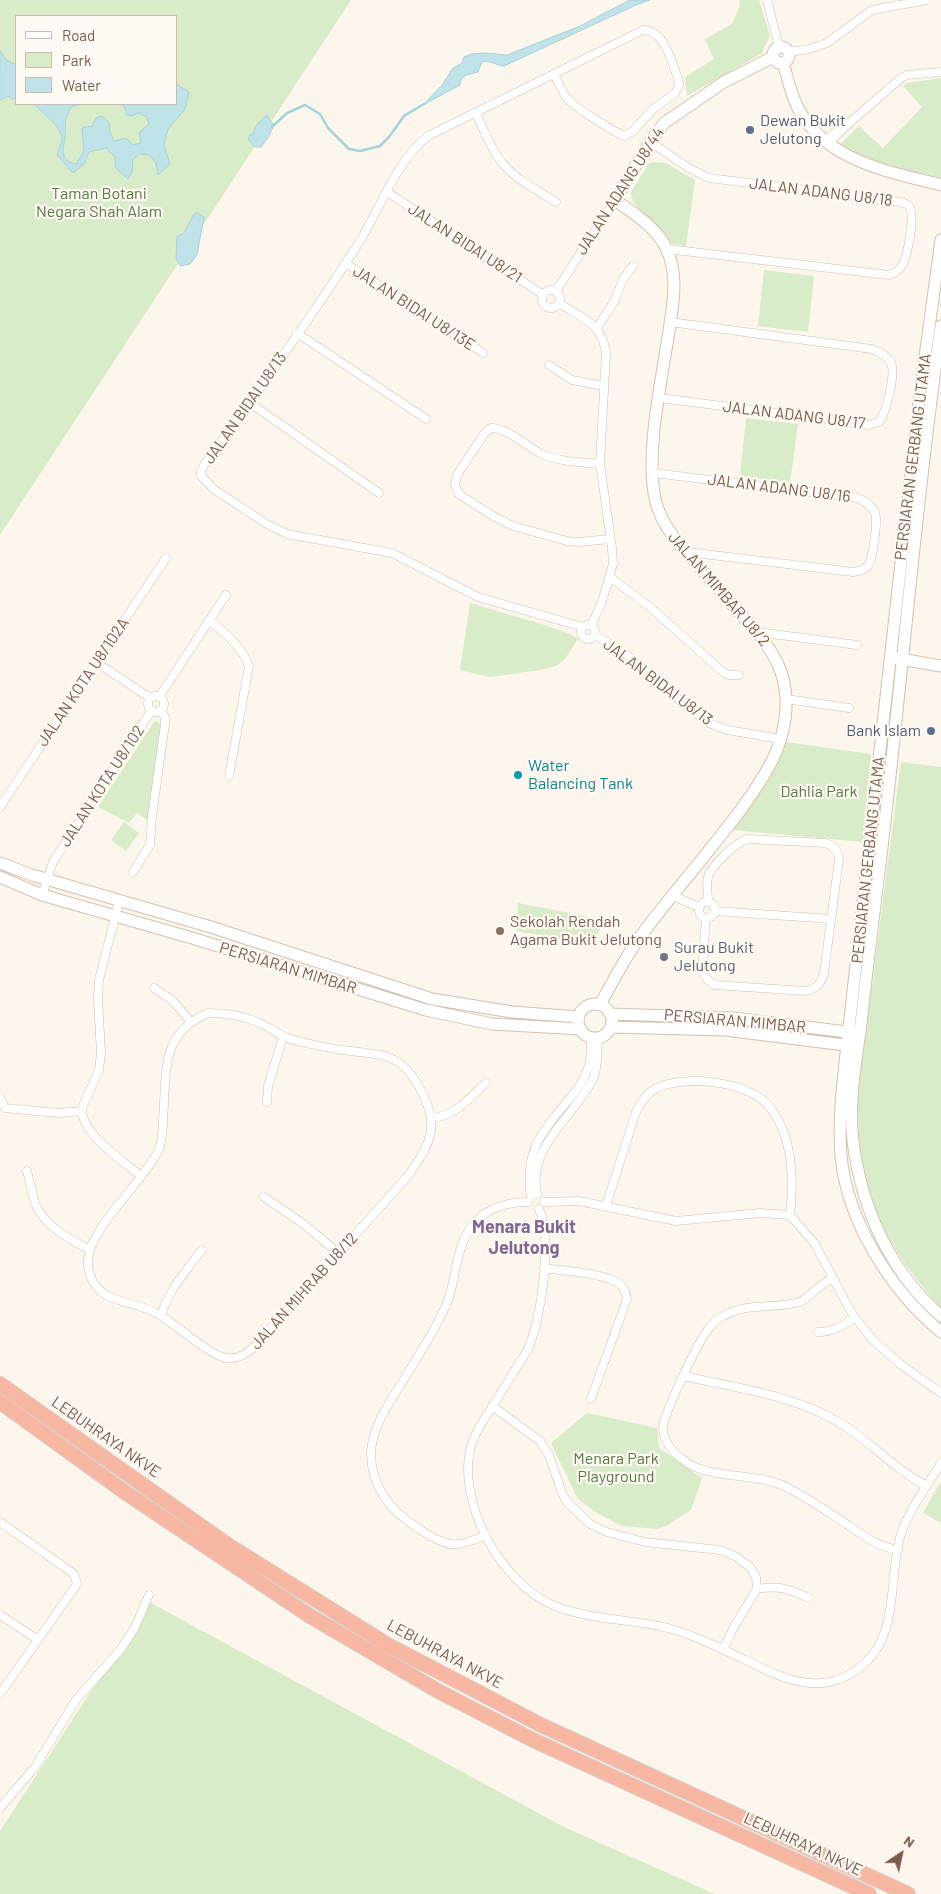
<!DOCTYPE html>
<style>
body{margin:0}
#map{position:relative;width:941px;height:1894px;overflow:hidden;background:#fdf6ec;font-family:Barlow,sans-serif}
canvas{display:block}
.legend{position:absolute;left:15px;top:15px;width:162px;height:90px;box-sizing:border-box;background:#fffaf3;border:1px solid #cabbb1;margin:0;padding:6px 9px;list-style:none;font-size:15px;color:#7a5c4d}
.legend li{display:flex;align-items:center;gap:10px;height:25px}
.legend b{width:25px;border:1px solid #cabbb1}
.north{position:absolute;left:876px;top:1829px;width:50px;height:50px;-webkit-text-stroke:4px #fffaf3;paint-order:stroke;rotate:34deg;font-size:14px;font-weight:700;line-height:20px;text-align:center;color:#7a5c4d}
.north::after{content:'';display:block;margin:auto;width:18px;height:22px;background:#7a5c4d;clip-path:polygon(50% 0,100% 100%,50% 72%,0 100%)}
</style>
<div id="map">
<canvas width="941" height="1894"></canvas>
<ul class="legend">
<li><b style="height:6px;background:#fff"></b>Road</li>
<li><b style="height:14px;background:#d8ecc9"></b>Park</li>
<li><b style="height:14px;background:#bfe3e8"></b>Water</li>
</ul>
<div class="north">N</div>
</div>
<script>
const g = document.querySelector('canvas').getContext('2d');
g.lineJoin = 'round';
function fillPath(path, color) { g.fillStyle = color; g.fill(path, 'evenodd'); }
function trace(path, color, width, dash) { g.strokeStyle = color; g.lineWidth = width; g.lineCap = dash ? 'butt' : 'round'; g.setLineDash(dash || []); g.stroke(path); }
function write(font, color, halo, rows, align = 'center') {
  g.font = font + ' Barlow,sans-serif'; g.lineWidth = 4.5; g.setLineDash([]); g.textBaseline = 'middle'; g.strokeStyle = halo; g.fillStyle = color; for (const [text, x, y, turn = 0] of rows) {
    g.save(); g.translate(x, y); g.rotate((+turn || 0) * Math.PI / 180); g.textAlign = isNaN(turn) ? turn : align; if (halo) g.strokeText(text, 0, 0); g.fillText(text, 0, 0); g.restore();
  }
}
fillPath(new Path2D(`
 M0 0H351L0 535ZM16 16H176V104H16Z
 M739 0H759L770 36 761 54 687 96 685 77 714 59 705 39 732 24 740 5Z
 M941 78V182L873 165 838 146 859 126 883 148 922 107 903 86 907 83Z
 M653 162 666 163 695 180 686 246 672 244C661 229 631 210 631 192L646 168 648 164Z
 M764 270 814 276 808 332 758 326Z
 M746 418 798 424 790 483 740 476Z
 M470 603 548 626 570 634 578 639 565 659 556 666 541 670 490 677 460 670Z
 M156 721 161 725 147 820 137 813 129 823 98 807 154 722Z
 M786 742 871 754 863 842 733 830 769 778Z
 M901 762 941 767V1308C913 1277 884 1239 871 1199 860 1166 857 1128 858 1093Z
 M124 822 139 833 126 851 111 840Z
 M518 903 605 920 593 944 516 931Z
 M587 1413 657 1428 659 1448 702 1478 691 1510 668 1525 657 1529 622 1526 597 1513 578 1499 551 1443Z
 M941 1481V1523L923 1513Z
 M149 1602 564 1827 715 1894H0V1831Z`), '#d8ecc9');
const water = new Path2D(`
 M630 0H650L636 5 504 66C495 65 491 60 482 62L478 72 466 75 461 79 460 85 423 105 442 85 453 68 462 63 464 57 472 54 483 53 507 55 580 26Z
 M0 51 7 61 16 64V97L12 99 8 96 0 100Z
 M176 84 189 92 185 109 168 129 164 145 170 164 158 175 156 163 149 155 139 154 133 160 132 172 128 179 115 167V157L106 148 89 152 84 164 73 173 57 155C58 150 62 143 62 139 62 128 41 110 33 104H82L72 106C62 122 67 119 65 136 64 149 58 160 76 164L84 151 82 128 92 126 96 118 102 116 109 122 110 132 114 141 126 138 133 145 141 143 139 133 149 124 147 117 138 113 133 116 127 115 124 106 119 104H176Z
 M267 116 274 125 269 136 261 147H255L248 139 250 135 253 134C255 127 260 119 267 116Z
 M198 213 204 217 197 255 190 264 180 266 176 258 177 237 184 233 194 214Z`);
fillPath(water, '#bfe3e8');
trace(water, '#a5d3da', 1);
trace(new Path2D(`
 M272 127 287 113 305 105 320 114 328 128 349 149 360 151 380 146 389 137 404 116 424 104`), '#a5d3da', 2.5);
const street = new Path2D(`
 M767 0 779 47
 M788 52 809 49 827 43 872 10 927 0
 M554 74C558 83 562 92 568 99 573 106 617 134 625 136L633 131 652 110 675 93 679 85 678 78C671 62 665 30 643 30L430 135C400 154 379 210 360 241 311 318 258 392 204 465L201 471V476L215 490 267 524 287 534 392 553 478 597 583 627
 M476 113C484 131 492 151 504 165 518 181 539 191 556 202
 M824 141 843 127
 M650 142 689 168 709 178 901 202C903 203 906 203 908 205 917 212 907 257 902 266 899 271 894 273 889 275L667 249
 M828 144 847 125 901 78 907 75 941 72
 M387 192 542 294
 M345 263 483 353
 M542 299a9 9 0 1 1 18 0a9 9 0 1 1-18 0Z
 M556 291 615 200
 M559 303C583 319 602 323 606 353L600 464 612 548 613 564 601 605 591 625
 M597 328 615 300 623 279 633 266
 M297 333 426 419
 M549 365 572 380 603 386
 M660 398 869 425 879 422C886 413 896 374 891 363 888 356 880 352 872 349L670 322
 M250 403 379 493
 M600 464C581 462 560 462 542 454 527 447 508 428 491 428L484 434 457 475 455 485 459 494 493 516 513 526 567 541 579 542 610 539
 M653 473 853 497C862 499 871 504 875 513 878 521 873 560 867 567 863 571 858 571 853 572L687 552
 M610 577 651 608 724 673 729 675H739
 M209 620C223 631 244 650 249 666L229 776
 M581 632a7 7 0 1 1 14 0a7 7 0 1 1-14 0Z
 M757 632 857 645
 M595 635 622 651 706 722 727 730 781 739
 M96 662 150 698
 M148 704a8 8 0 1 1 16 0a8 8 0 1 1-16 0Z
 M159 697 226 595
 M786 699 849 708
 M0 807 166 558
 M133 872 150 845 152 816 165 724V717L161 711
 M42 895 53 862 151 711
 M673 896 699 907
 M119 901 99 980 98 999 101 1053 99 1070 82 1108C80 1133 124 1162 141 1176
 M699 910a8 8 0 1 1 16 0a8 8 0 1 1-16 0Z
 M715 911 831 919
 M706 918 702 969C704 977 708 982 715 985L805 991C816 989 821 984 824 973L839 859C838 850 833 845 825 843L748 839C737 841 711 866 708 877 706 884 708 894 708 902
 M154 988 173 1001 191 1022
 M208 1013C226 1013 244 1016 260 1023 272 1029 281 1037 294 1040 313 1045 332 1049 351 1051 363 1053 376 1053 388 1057 402 1062 411 1073 418 1085 441 1124 432 1142 408 1176L256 1345C248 1353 238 1360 226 1358 207 1354 175 1323 156 1313 140 1304 115 1302 103 1293 94 1286 88 1275 88 1264 85 1231 145 1181 159 1149 162 1140 163 1129 163 1119 167 1073 159 1034 208 1013Z
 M0 1097 5 1108 58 1113 82 1111
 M267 1102 268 1086 283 1037
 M432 1118C455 1116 470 1098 486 1083
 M27 1171C30 1182 32 1194 36 1205 45 1227 70 1239 90 1250
 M537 1194C527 1146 573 1118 593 1079 599 1067 596 1051 599 1037
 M531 1196C524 1154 540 1134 566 1103 574 1094 583 1083 587 1071 592 1060 591 1048 591 1037
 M264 1197 305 1225 338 1253
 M544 1202 579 1201 676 1221 760 1213 790 1215 815 1244 851 1312 872 1339 900 1364 941 1393
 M606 1206 636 1112C641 1103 646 1094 655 1089 683 1074 747 1081 768 1105 793 1134 794 1179 790 1215
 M539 1209C553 1238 541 1323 527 1351 516 1369 504 1387 493 1406 485 1417 477 1429 472 1443 454 1499 501 1585 555 1606 590 1620 631 1619 668 1628 693 1635 716 1646 739 1657 782 1678 823 1701 865 1663 900 1632 888 1574 901 1534 910 1508 927 1486 941 1463
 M544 1268C562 1271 608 1273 621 1285 625 1289 626 1293 627 1299L591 1399
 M832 1279C819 1284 812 1295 800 1302 774 1309 748 1302 723 1316 718 1319 712 1324 709 1328 699 1340 663 1415 663 1428 663 1440 672 1452 682 1459 708 1481 755 1471 786 1487 808 1498 828 1512 848 1525 864 1536 878 1547 898 1550
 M161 1316C168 1290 187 1270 202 1250
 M818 1332C833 1332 843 1326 855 1317
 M684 1376C735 1388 795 1395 840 1423 871 1442 894 1469 927 1486
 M492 1406 540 1441 549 1455 562 1493 567 1502 590 1524 607 1532 645 1542 720 1550 735 1556 750 1567 756 1577 757 1589 734 1627 723 1649
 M0 1522 67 1569 74 1574 77 1584 0 1694
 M486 1535C456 1549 446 1547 419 1529 392 1512 371 1488 371 1453 372 1428 388 1405 401 1384 416 1359 434 1333 446 1305 458 1278 454 1244 476 1221 489 1207 510 1202 528 1202
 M757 1589C779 1585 789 1589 809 1598
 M0 1615 38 1640
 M0 1808 35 1767 76 1700 121 1649 135 1627 149 1595`);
const secondary = new Path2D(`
 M773 55a8 8 0 1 1 16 0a8 8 0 1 1-16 0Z
 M783 63C788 78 791 96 799 110 828 162 888 171 941 185
 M941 240 920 393 847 1045C843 1082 838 1119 841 1156 847 1221 891 1291 941 1332
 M941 326C916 502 902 679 881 856 874 912 867 968 861 1024 856 1062 848 1102 853 1141 861 1207 890 1272 941 1316
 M895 658 941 666
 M0 863 32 875 211 927 432 999 512 1012 579 1017
 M0 877 42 895 192 938 426 1010 492 1024 581 1029
 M578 1021a17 17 0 1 1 34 0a17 17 0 1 1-34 0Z
 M600 1005C614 979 628 952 646 929 677 888 711 850 742 808 759 784 777 759 783 730 795 675 772 648 737 610 722 592 706 575 691 557 676 541 662 524 656 503 644 456 662 379 669 331 673 303 679 274 666 248 656 227 633 213 615 200L650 142 664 123 724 82 773 57
 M610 1014 733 1018 855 1033
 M611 1027 725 1030 853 1046`);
const highway = new Path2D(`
 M0 1384 228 1545 388 1645 541 1725 908 1894
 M0 1402 126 1493 310 1616 438 1691 533 1740 869 1894`);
trace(street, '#d1beb0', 9);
trace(secondary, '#d6c0b0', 13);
trace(highway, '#dad1cd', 16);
trace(street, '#fff', 8);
trace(secondary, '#fff', 11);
trace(highway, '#f7b7a3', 14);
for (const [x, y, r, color] of [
 [750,130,5,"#5c6f8a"],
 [931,731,5,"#5c6f8a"],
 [518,775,5,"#0f9aa8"],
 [500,931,5,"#8d6e63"],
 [664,957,5,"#6b7280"]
]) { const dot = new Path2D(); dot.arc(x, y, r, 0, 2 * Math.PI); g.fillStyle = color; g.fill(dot); trace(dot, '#fffaf3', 2); }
write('16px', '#4e5e75', '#fffaf3', [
 ["Dewan Bukit",760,121],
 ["Jelutong",760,139],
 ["Bank Islam",921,731,"right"]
], 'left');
write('16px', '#7a5c4d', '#fffaf3', [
 ["JALAN ADANG U8/44",620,191,-57],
 ["JALAN ADANG U8/18",821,192,7],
 ["JALAN BIDAI U8/21",465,243,33],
 ["JALAN BIDAI U8/13E",414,308,33],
 ["JALAN BIDAI U8/13",245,408,-55],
 ["JALAN ADANG U8/17",794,415,7],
 ["PERSIARAN GERBANG UTAMA",913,457,-83],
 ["JALAN ADANG U8/16",779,488,7],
 ["JALAN MIMBAR U8/2",719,589,49],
 ["JALAN KOTA U8/102A",83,682,-56],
 ["JALAN BIDAI U8/13",658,682,37],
 ["JALAN KOTA U8/102",102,786,-57],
 ["PERSIARAN GERBANG UTAMA",868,860,-84],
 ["PERSIARAN MIMBAR",288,968,17],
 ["PERSIARAN MIMBAR",735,1021,5],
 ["JALAN MIHRAB U8/12",304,1291,-48],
 ["LEBUHRAYA NKVE",106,1437,35],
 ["LEBUHRAYA NKVE",445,1654,28],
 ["LEBUHRAYA NKVE",803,1844,25]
]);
write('16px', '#537a41', '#fffaf3', [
 ["Taman Botani",99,194],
 ["Negara Shah Alam",99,212],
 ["Dahlia Park",819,792],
 ["Menara Park",616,1459],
 ["Playground",616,1477]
]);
write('16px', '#0d838f', '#fffaf3', [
 ["Water",528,766],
 ["Balancing Tank",528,784]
], 'left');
write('16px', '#785e54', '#fffaf3', [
 ["Sekolah Rendah",510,922],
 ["Agama Bukit Jelutong",510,940]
], 'left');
write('16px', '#5b616d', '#fffaf3', [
 ["Surau Bukit",674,948],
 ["Jelutong",674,966]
], 'left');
write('bold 18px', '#846695', '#fffaf3', [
 ["Menara Bukit",524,1227],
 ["Jelutong",524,1248]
]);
</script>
